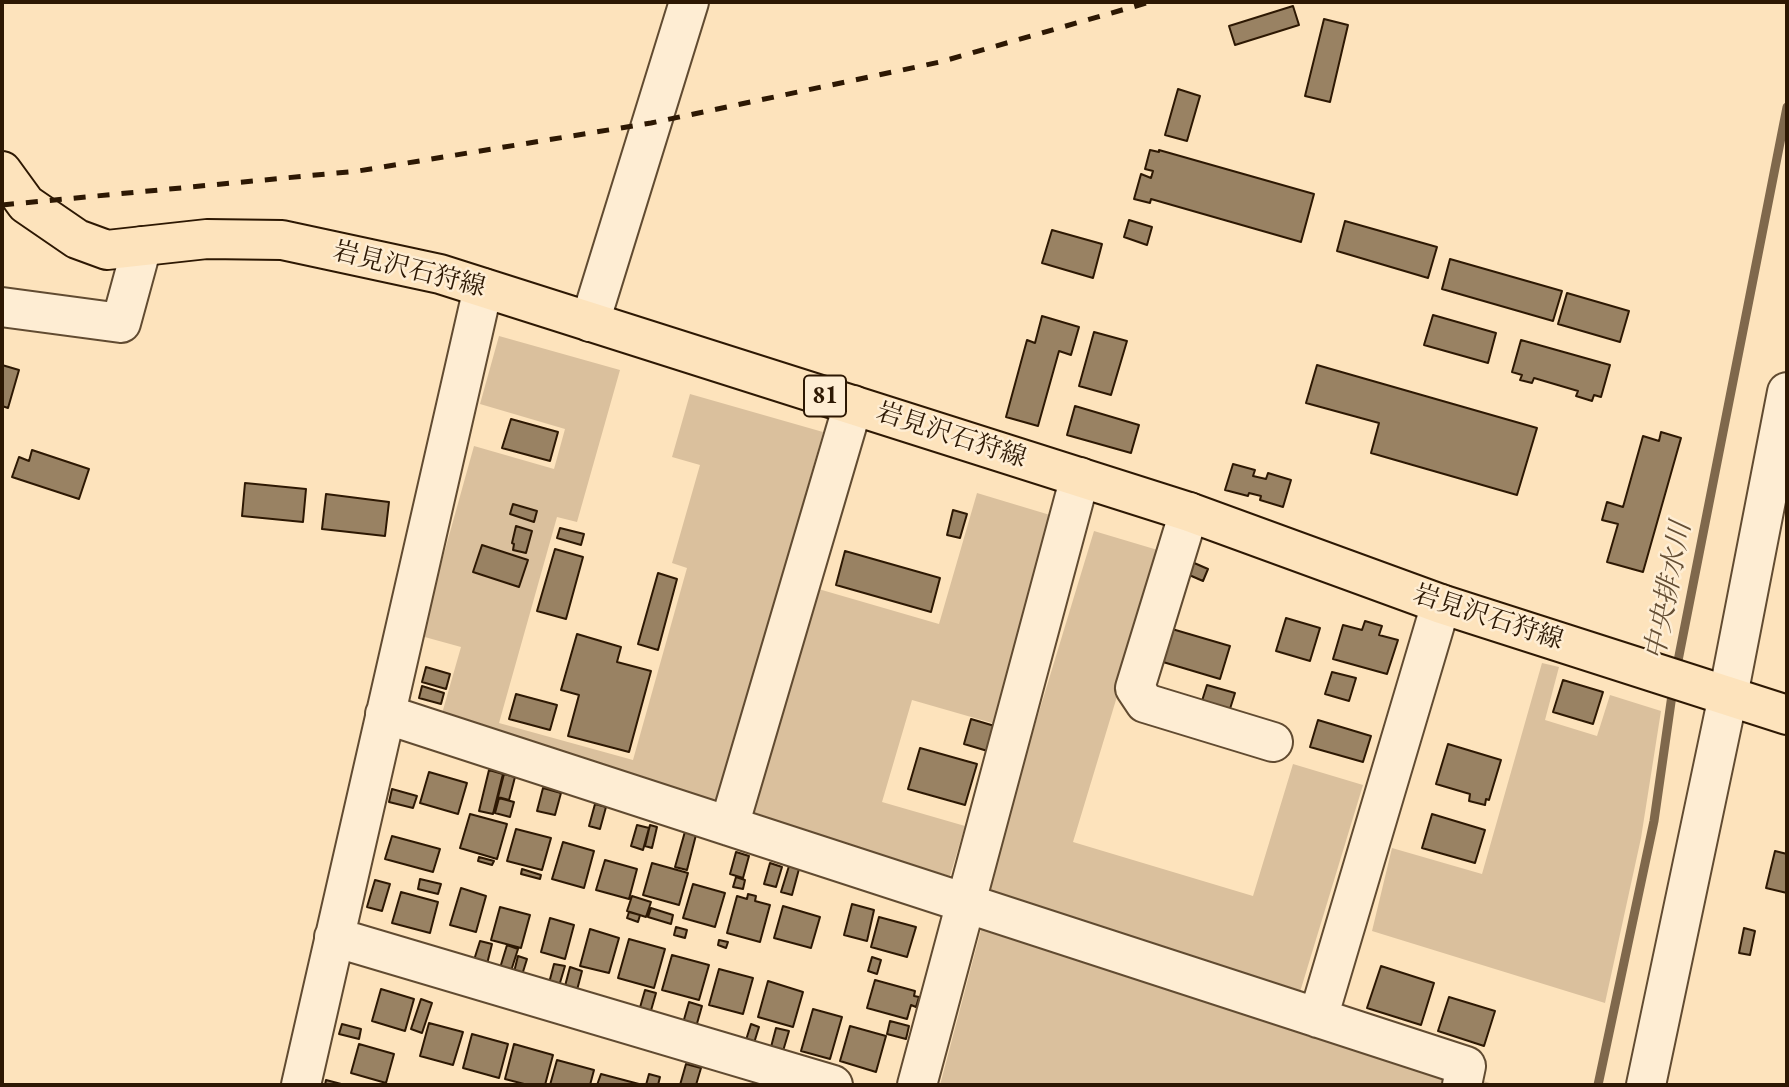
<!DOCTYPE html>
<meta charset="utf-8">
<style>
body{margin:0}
#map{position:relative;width:1789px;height:1087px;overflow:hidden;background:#fde3bc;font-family:"EB Garamond",serif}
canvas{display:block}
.frame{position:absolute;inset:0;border:4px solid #2d1803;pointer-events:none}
</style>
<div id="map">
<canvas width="1789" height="1087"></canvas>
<div class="frame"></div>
</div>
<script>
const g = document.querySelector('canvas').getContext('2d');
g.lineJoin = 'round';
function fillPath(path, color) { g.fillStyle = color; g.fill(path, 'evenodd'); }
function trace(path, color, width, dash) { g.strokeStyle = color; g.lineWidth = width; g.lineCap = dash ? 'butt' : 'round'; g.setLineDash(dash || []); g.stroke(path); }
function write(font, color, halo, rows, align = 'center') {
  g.font = font + ' "EB Garamond","Noto Serif JP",serif'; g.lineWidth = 5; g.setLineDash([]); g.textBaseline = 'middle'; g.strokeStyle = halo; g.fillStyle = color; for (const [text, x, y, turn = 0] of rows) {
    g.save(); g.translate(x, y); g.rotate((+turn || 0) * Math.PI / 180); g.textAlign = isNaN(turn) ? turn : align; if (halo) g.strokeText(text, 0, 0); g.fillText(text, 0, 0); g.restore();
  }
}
fillPath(new Path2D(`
 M499 336 620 370 577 522 557 517 499 723 633 760 687 568 672 563 700 465 672 457 690 394 823 432 718 802 439 724 461 647 421 636 474 446 554 469 565 429 480 404Z
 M977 493 1060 518 999 725 912 700 882 802 965 826 950 876 747 816 815 588 939 624Z
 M1094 531 1161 551 1073 842 1253 896 1293 764 1363 785 1300 992 983 896Z
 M1542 663 1559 667 1545 720 1597 736 1610 695 1661 711 1641 838 1605 1003 1372 931 1392 848 1482 874Z
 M983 922 1496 1085H940Z`), '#dac09d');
trace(new Path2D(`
 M1676 671 1787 107
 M1598 1085 1654 821 1673 688`), '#7f684c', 9);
const building = new Path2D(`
 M1293 6 1299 25 1235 45 1229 26Z
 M1324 19 1348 25 1330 102 1305 96Z
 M1178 89 1200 96 1187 141 1165 135Z
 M1150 150 1159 152V150L1314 194 1301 242 1151 199 1150 203 1134 199 1141 174 1151 178 1153 171 1145 169Z
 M1129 220 1152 227 1147 245 1124 237Z
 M1345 221 1437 247 1428 278 1337 251Z
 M1052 230 1102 244 1093 278 1042 263Z
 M1450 259 1562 291 1553 321 1442 289Z
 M1567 293 1629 311 1620 342 1558 324Z
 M1433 315 1496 333 1488 363 1424 345Z
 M1042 316 1079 327 1071 355 1059 351 1038 426 1006 417 1027 340 1035 343Z
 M1094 332 1127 341 1111 395 1079 386Z
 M1521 340 1610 365 1601 397 1594 395 1592 401 1576 396 1578 391 1534 378 1532 383 1520 380 1522 375 1512 372Z
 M2 365 19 370 8 408 2 406Z
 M1317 365 1537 428 1517 495 1371 453 1379 423 1306 403Z
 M1075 406 1139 425 1131 453 1067 435Z
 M511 419 558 432 550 461 502 448Z
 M1661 432 1681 438 1643 572 1607 562 1618 524 1602 520 1607 502 1623 507 1643 436 1659 441Z
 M32 450 89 469 79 499 12 477 19 457 29 461Z
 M1233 464 1255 470 1253 476 1266 479 1268 473 1291 480 1283 507 1260 500 1261 496 1249 493 1248 496 1225 490Z
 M245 483 306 489 303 522 242 516Z
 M326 494 389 502 385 536 322 529Z
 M513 504 537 511 534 522 510 514Z
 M953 510 967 514 960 538 947 535Z
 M516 526 532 531 526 553 513 550 514 544 512 543Z
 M560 528 584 534 581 545 557 538Z
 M482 545 528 560 519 587 473 572Z
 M555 549 583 557 566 619 537 611Z
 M845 551 940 578 931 612 836 585Z
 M1185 559 1208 569 1203 581 1180 571Z
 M658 573 677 579 658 650 638 644Z
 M1286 618 1320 628 1310 661 1276 651Z
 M1365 621 1382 626 1379 635 1398 640 1387 674 1333 659 1343 625 1362 630Z
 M1172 629 1230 646 1220 679 1163 662Z
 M577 634 621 647 617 662 651 671 629 752 568 736 579 695 561 690Z
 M426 667 450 674 446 689 422 682Z
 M1332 672 1356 678 1349 701 1325 694Z
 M1563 680 1603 692 1593 724 1553 712Z
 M1207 685 1235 693 1229 712 1201 704Z
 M422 686 444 693 441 704 419 698Z
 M516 694 557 705 550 730 509 719Z
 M971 719 998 727 991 752 964 744Z
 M1318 720 1371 736 1363 762 1310 747Z
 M1448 744 1501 760 1489 800 1486 799 1485 805 1469 801 1470 794 1436 784Z
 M920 748 977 764 965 805 908 789Z
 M489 770 503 774 493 814 479 811Z
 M429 772 467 783 458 814 420 803Z
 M504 774 515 777 509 800 498 797Z
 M543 788 561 793 555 815 537 811Z
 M392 789 417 796 413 808 389 802Z
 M499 798 514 802 510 817 495 813Z
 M595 804 606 807 600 829 589 826Z
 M470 814 507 824 497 859 460 848Z
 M1432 814 1485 830 1475 863 1422 848Z
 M637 825 649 828 643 850 631 846Z
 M650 825 657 827 652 848 645 846Z
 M686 828 697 831 687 870 675 867Z
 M516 829 551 838 542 870 507 861Z
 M392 836 440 849 433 872 385 859Z
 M563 842 594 851 584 888 552 879Z
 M1775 851 1787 854V893L1766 888Z
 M736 852 749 856 743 878 730 874Z
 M479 857 494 861 492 865 478 861Z
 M605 860 637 869 629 899 596 890Z
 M652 863 688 873 679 905 643 895Z
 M770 863 782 867 776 887 764 884Z
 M789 866 799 869 792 895 781 892Z
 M522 869 541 875 540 879 521 874Z
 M736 877 745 880 743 889 733 887Z
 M420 879 441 884 438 894 418 889Z
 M375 880 390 884 382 911 367 907Z
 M693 884 725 893 715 927 683 918Z
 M461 888 486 896 476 932 450 925Z
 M401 892 438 902 430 933 392 923Z
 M748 894 756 896 755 901 770 905 760 942 727 933 737 896 747 899Z
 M632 896 651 902 646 917 627 911Z
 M852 904 874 910 867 941 844 935Z
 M783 906 820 917 811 948 774 938Z
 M500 907 530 915 521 948 491 940Z
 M651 908 673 915 671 924 648 917Z
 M629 912 640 915 638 922 627 918Z
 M879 917 916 927 907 957 871 947Z
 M550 918 574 925 565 959 541 952Z
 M676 927 687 930 685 938 674 935Z
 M1744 928 1755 931 1750 955 1739 953Z
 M590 929 619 938 609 973 580 966Z
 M629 939 665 949 654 988 618 978Z
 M719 940 728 942 726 948 718 945Z
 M480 941 492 944 487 964 474 960Z
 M507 945 518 949 511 971 500 968Z
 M672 955 709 965 699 1000 662 990Z
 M518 956 527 959 522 975 514 972Z
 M872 957 881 960 877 974 868 971Z
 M554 964 565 966 559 986 549 983Z
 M1381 966 1434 983 1421 1025 1367 1008Z
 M570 967 582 971 577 990 565 986Z
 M719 969 753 978 743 1014 709 1005Z
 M875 980 915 991 914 996 919 997 916 1007 911 1005 907 1019 867 1008Z
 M768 981 803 992 793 1027 758 1017Z
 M381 989 414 999 405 1031 372 1021Z
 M645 990 656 993 650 1014 639 1011Z
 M1449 997 1495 1011 1484 1046 1438 1031Z
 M421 999 432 1003 422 1033 411 1029Z
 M689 1002 702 1006 696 1027 683 1023Z
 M813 1009 842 1017 830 1059 801 1051Z
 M890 1021 909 1026 906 1039 887 1034Z
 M429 1023 463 1032 453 1065 420 1056Z
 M342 1024 361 1029 359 1039 339 1034Z
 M751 1024 759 1027 754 1043 746 1040Z
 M850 1026 886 1036 876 1072 840 1061Z
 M776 1028 789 1031 783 1051 771 1047Z
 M472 1034 508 1044 499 1078 463 1068Z
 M359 1044 394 1054 386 1083 351 1073Z
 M514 1044 553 1055 545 1085H528L505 1079Z
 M557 1060 594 1070 590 1085H550Z
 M686 1064 701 1068 696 1085H680Z
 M601 1074 639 1084 638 1085H597Z
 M649 1074 660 1077 658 1085H646Z
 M326 1080 345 1085H325Z`);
fillPath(building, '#998263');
trace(building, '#2d1803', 2);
const minor = new Path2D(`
 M2 307 121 323 142 246
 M590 322 689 2
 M1189 512 1135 688 1145 703 1273 742
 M385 714 1466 1066 1462 1085
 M729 826 853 405
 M334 937 833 1085
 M1318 1018 1441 604
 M301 1085 483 288
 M917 1085 1080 477
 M1646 1085 1728 696 1787 392`);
const major = new Path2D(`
 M2 171 26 204 77 239 107 250 207 239 282 240 440 274 1189 512 1441 604 1787 715`);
trace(minor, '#614b31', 42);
trace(major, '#2d1803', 42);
trace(minor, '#feedd3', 38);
trace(major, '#fde3bc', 38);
trace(new Path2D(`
 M2 205 358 171 651 123 940 62 1150 2`), '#2d1803', 5, [12, 12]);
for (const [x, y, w] of [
 [825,396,42]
]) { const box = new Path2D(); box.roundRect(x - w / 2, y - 20.5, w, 41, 5); g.fillStyle = '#feedd3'; g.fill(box); trace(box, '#2d1803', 2); }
write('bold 24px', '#2d1803', null, [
 ["81",825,396]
]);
write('26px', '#2d1803', '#feedd3', [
 ["岩見沢石狩線",409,270,14],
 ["岩見沢石狩線",951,436,18],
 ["岩見沢石狩線",1488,618,18]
]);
write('italic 28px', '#644e34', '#feedd3', [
 ["中央排水川",1669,591,-79]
]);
</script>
